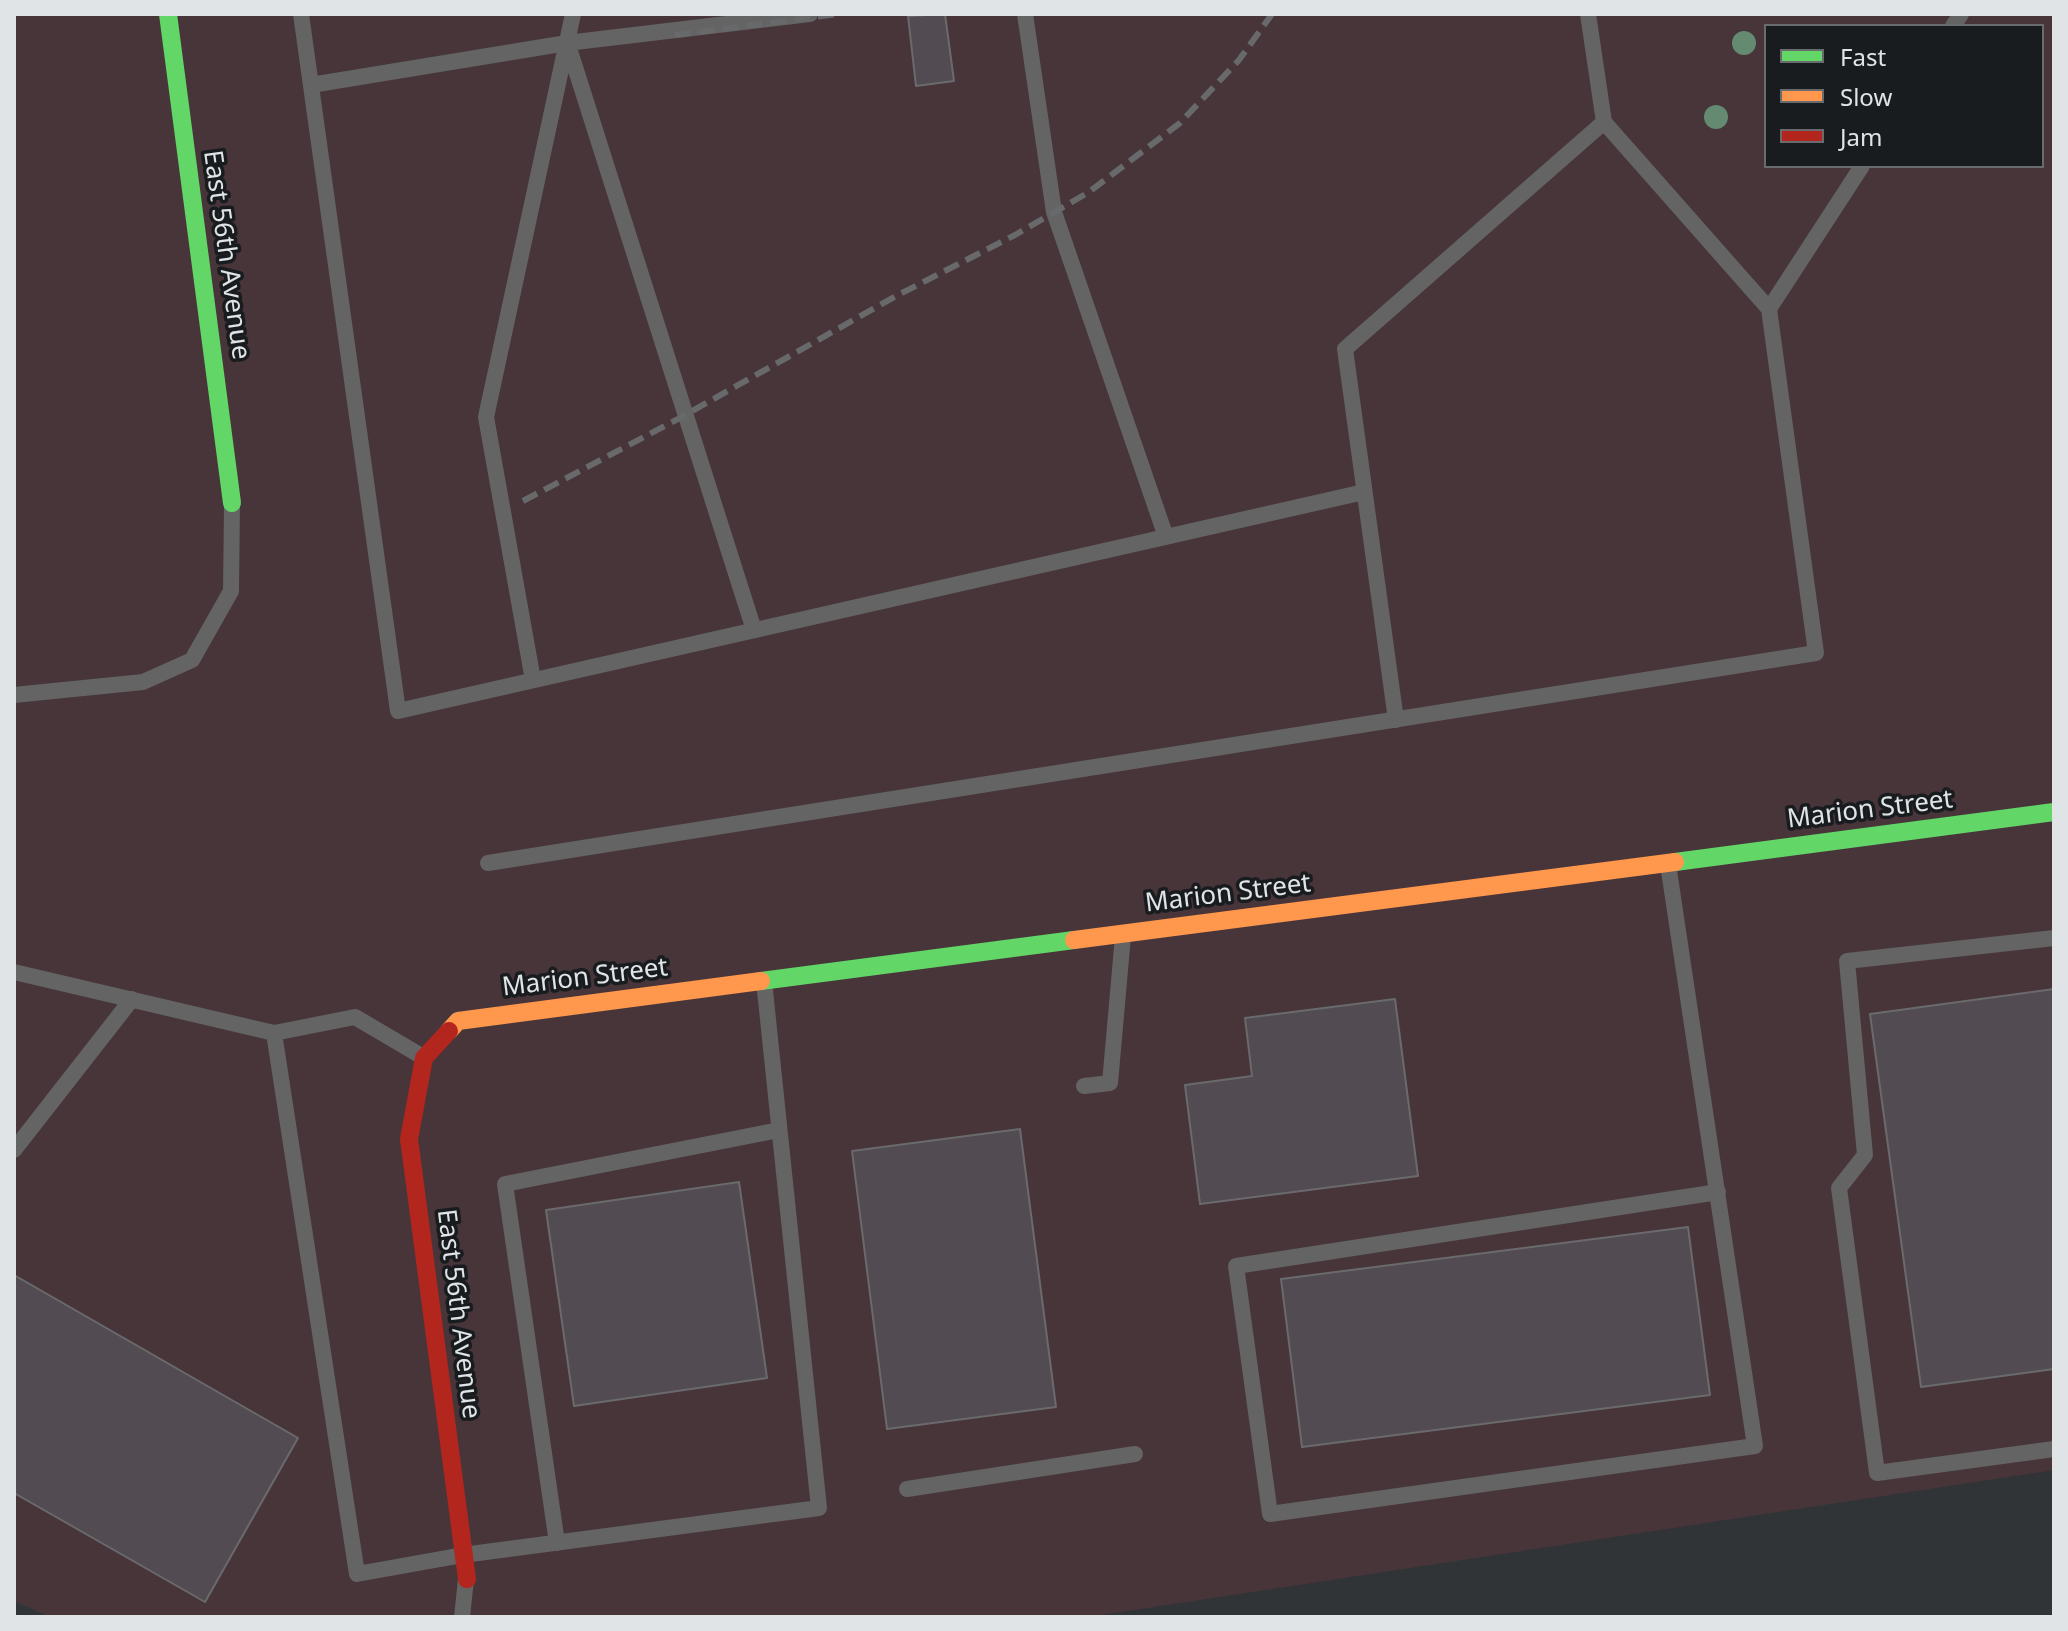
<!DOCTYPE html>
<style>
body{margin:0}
#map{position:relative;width:2068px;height:1631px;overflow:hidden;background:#313437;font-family:"Noto Sans",sans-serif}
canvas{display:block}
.frame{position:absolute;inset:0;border:16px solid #e0e4e7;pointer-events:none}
.legend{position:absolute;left:1764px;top:24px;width:280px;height:144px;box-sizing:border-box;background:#191c1e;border:2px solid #696c6e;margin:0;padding:10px 14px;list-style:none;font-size:24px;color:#e0e4e7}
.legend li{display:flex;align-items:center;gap:16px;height:40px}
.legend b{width:40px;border:2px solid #696c6e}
</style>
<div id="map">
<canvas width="2068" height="1631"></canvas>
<div class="frame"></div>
<ul class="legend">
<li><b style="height:10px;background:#63d668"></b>Fast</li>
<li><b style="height:10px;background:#ff974d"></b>Slow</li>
<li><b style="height:10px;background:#b3261e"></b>Jam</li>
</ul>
</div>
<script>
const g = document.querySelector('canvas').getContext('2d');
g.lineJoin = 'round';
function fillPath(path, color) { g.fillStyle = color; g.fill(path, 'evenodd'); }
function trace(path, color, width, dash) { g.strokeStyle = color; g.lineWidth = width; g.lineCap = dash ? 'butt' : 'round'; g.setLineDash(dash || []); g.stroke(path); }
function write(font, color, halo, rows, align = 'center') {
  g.font = font + ' "Noto Sans",sans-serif'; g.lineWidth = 7; g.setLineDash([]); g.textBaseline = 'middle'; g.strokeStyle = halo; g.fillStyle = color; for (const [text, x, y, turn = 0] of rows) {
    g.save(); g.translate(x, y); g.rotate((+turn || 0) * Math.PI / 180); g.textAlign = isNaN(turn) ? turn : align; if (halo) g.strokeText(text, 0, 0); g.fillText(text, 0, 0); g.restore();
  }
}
fillPath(new Path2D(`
 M14 14H2054V1470L1088 1617H50L14 1601ZM1766 26H2042V166H1766Z`), '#47353a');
const building = new Path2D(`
 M945 14 954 81 916 86 908 16Z
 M2054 989V1369L1921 1387 1870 1014Z
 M1395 999 1418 1176 1200 1204 1185 1085 1252 1076 1245 1018Z
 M1020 1129 1056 1407 887 1429 852 1151Z
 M739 1182 767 1378 574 1406 546 1210Z
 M1688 1227 1710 1395 1302 1447 1281 1279Z
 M14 1275 298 1438 205 1602 14 1493Z`);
fillPath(building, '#524c52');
trace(building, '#6a6a6c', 2);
trace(new Path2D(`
 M301 14 398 711 1364 492
 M1025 14 1054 212 1166 537
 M1953 26 1961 14
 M568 45 754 630
 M311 85 567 43 810 14
 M1769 309 1862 166
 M533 680 486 417 573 14
 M14 695 143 682 192 660 231 591 232 505
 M1396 720 1345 349 1604 122
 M488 863 1816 653 1769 309 1604 122 1588 14
 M1668 864 1755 1446 1270 1514 1236 1266 1718 1192
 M2054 938 1847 961 1865 1155 1839 1188 1877 1473 2054 1449
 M14 972 274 1033
 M423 1057 355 1017 274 1033 357 1574 463 1555 819 1508 764 981
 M1084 1086 1110 1083 1123 936
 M14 1150 132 999
 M907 1489 1135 1454
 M557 1543 505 1184 779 1130
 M462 1617 466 1579`), '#636463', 16);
trace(new Path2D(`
 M168 14 232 503
 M1675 862 2054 812
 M761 981 1074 940`), '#63d668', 18);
trace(new Path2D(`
 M1074 940 1675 862
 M449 1031 458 1021 761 981`), '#ff974d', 18);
trace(new Path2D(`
 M449 1031 424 1058 409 1139 467 1579`), '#b3261e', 18);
trace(new Path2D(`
 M675 35 838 14
 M523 501 678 419 896 296 1015 235 1089 192 1180 123 1239 60 1272 14`), '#68696a', 6, [16, 8]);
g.fillStyle = '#648b72';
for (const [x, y] of [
 [1744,43],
 [1716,117]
]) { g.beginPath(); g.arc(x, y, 12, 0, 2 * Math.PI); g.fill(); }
write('26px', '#e0e4e7', '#191c1e', [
 ["East 56th Avenue",226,255,82],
 ["Marion Street",1870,810,-7],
 ["Marion Street",1228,894,-7],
 ["Marion Street",585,978,-7],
 ["East 56th Avenue",458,1314,83]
]);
</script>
